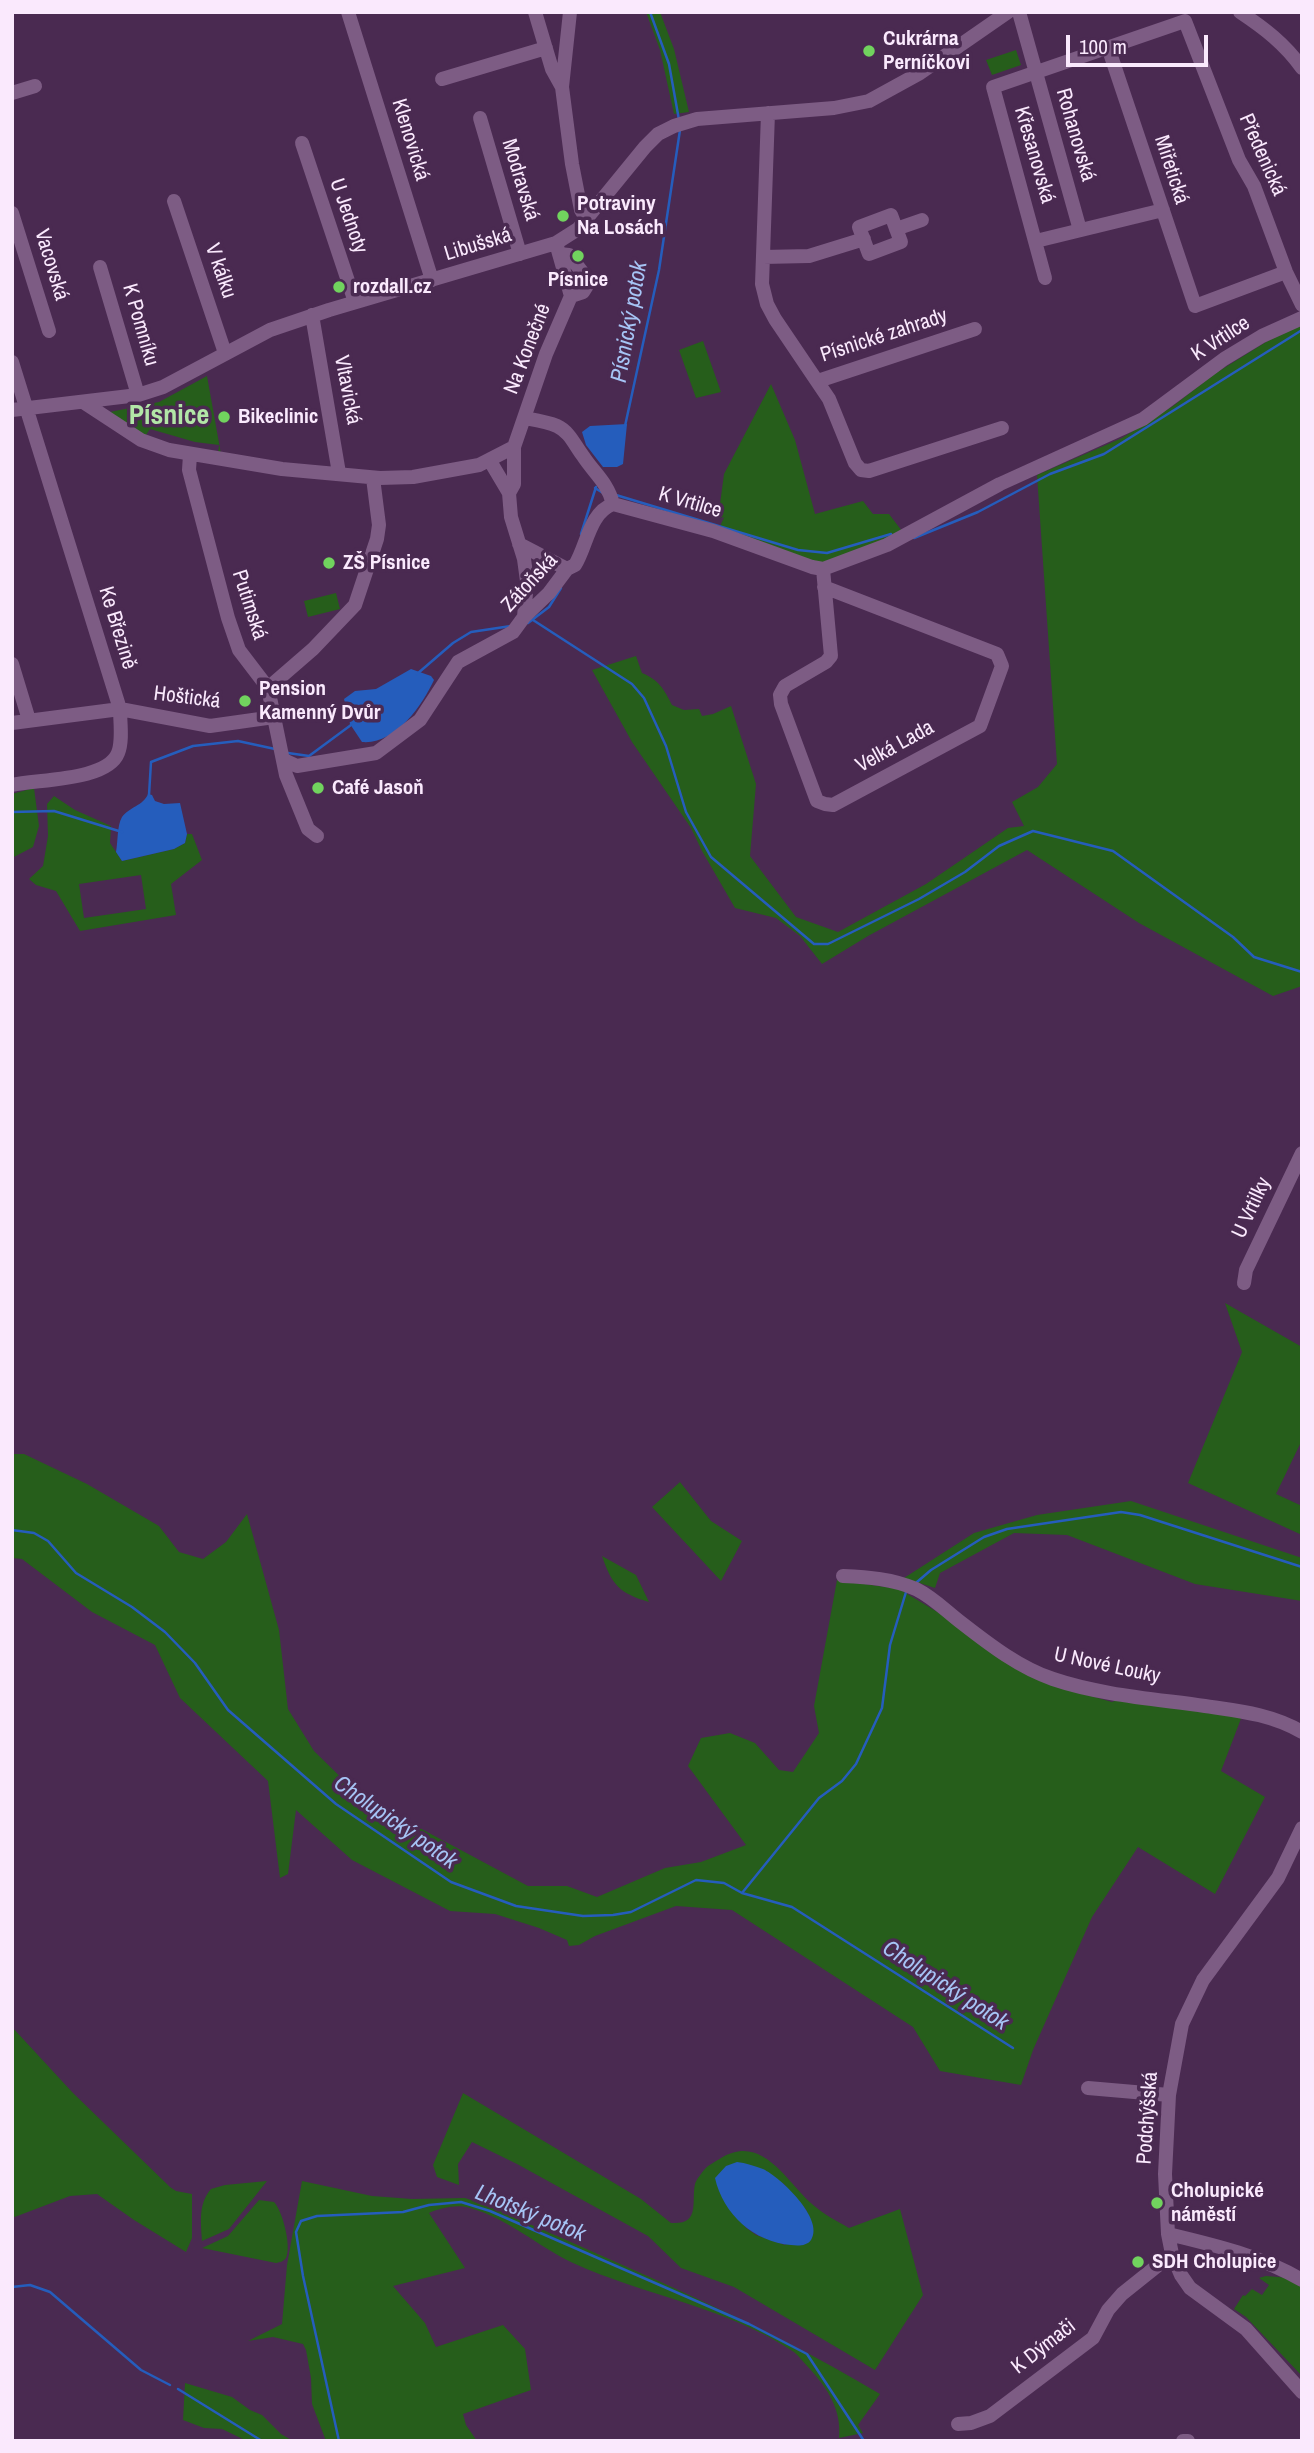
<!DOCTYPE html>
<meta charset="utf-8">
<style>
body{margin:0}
#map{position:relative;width:1314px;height:2453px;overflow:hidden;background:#4a2a51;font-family:"Archivo Narrow",sans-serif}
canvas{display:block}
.frame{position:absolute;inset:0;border:14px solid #fae9fd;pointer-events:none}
.scale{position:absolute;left:1066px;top:35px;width:142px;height:32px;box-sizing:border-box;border:4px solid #fae9fd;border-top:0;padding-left:9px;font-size:21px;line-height:24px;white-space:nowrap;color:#fae9fd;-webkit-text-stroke:5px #4a2a51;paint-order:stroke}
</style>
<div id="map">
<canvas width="1314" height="2453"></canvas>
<div class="frame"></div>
<div class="scale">100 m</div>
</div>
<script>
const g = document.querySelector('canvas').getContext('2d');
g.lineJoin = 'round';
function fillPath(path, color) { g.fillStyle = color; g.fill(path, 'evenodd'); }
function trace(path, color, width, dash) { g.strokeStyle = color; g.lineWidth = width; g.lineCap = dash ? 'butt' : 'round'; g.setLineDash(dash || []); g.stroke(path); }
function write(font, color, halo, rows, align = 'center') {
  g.font = font + ' "Archivo Narrow",sans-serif'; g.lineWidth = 7; g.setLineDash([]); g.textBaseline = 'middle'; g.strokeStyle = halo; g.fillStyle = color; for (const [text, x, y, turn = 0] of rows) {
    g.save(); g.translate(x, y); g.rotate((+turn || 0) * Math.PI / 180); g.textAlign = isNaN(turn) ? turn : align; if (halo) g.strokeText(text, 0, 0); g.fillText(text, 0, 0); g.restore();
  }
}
fillPath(new Path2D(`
 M646 12H660L674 49 689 112 674 114 660 50Z
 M1016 50 1021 65 992 75 986 60Z
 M1302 325V986L1273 996 1139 923 1027 850 868 936 822 964 800 936 776 918 735 908 702 851 691 828 632 742 592 670 636 656 642 673C659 680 664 689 672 705L684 710 699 709 702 716 713 714 731 706 756 784 750 856 796 917 838 932 926 884 1008 828 1024 826 1012 802 1038 787 1057 764 1037 475 1122 438 1173 406 1216 373 1266 342Z
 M703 341 721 392 696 398 679 350Z
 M207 376 221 454H218L219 445 195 442 150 429 146 435 141 433 110 412 159 402Z
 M771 384 795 440 815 514 863 501 873 514H889L902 531 889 541 819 565 719 529 724 517 718 519 724 474Z
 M336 593 340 609 308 617 304 601Z
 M34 788 39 826 33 847 12 858V794Z
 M54 796 75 810 111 826 110 843 122 861 174 849 185 843 187 834H192L202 860 171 884 176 915 80 931 56 891 36 885 29 879 43 866 48 836 47 804ZM141 875 146 909 84 918 79 884Z
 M1225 1303 1302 1347V1440L1276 1494 1302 1506V1535L1188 1483 1242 1352Z
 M12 1454H24L87 1484 159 1526 179 1552 203 1559 226 1542 247 1514 279 1630 288 1709 314 1751 360 1796 528 1886H567L597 1897 665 1868 701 1862 746 1845 688 1766 701 1738 730 1733 755 1743 779 1770 793 1772 819 1733 814 1706 837 1580 899 1589 1066 1689 1112 1702 1122 1698 1242 1716 1221 1771 1265 1797 1215 1894 1138 1847 1092 1917 1033 2050 1021 2085 940 2071 913 2027 732 1910 676 1906 595 1936 579 1945 569 1946 567 1940 539 1928 495 1914 450 1911 352 1860 296 1810 288 1874 280 1878 268 1781 180 1698 155 1645 92 1612 22 1559 12 1558Z
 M680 1482 711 1521 742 1541 721 1581 652 1507Z
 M1131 1501 1302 1558V1601L1195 1584 1067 1535 1014 1533 940 1573 935 1588 904 1578 974 1533 1037 1515Z
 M602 1556 636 1575 649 1602C619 1593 612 1585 602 1556Z
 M12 2027 73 2093 170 2187 176 2191 192 2194V2238L186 2252 134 2220 97 2194 70 2196 12 2218Z
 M463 2093 641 2199 671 2223C701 2225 691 2202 695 2184 696 2180 701 2174 704 2170 708 2165 715 2162 721 2158 762 2133 786 2181 812 2204 823 2214 837 2221 849 2228L900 2209 923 2295 875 2370 734 2287 681 2268 648 2236 517 2164 472 2142 458 2164 459 2185 437 2177 433 2165ZM783 2183 807 2211 785 2245 756 2235 745 2227Z
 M267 2181 229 2229 202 2241C201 2222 198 2204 211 2189L225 2185Z
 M302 2181 372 2196 412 2199 465 2198 489 2206C621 2265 755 2319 880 2394L858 2425 863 2433 839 2438C842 2409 827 2388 809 2368 804 2363 799 2356 794 2352 727 2307 645 2296 573 2263 537 2246 509 2219 470 2208 457 2204 441 2208 429 2213L465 2268 393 2286 425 2323 436 2347 503 2325 525 2349 531 2390 463 2414 466 2425 477 2441H326L312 2404 311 2378 306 2350 303 2344 273 2337 248 2341 282 2324 287 2265Z
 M259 2200 274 2202C282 2210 292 2246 286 2258 283 2262 280 2262 276 2263L202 2248 228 2236Z
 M1266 2276 1290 2278 1302 2284V2376L1246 2317 1234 2309 1243 2295 1245 2296 1252 2289 1262 2295 1269 2285 1259 2278Z
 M185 2383 232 2397 250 2410 262 2415 281 2434 293 2441H247L222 2429 204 2428 183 2420Z`), '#265e1b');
fillPath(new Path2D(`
 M627 424 623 464 617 467H603L586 445 582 432 590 426Z
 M411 669 431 676 434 680C422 706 395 745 362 742L350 724 344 699 355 691 376 689Z
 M148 794 152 795 155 801 164 804 180 803 187 834 185 843 174 849 122 861 116 852C118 842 117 825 122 817 129 807 143 806 148 794Z
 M737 2162C746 2163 754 2166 763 2169 780 2177 825 2219 811 2240 807 2246 798 2246 791 2245 754 2242 723 2214 715 2178L726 2166Z`), '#255dbc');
trace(new Path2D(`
 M650 12 669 64 679 120
 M625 426 659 270 680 130
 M595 488 603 493
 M616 495 798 550 827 553 891 534
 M581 534 596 487
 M914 538 978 512 1050 474 1104 454 1302 330
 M533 620 632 684 644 698 666 746 686 812 711 857 814 944H828L919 899 965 872 999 846 1033 831 1113 851 1233 937 1254 957 1302 972
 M528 623 549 607 561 588
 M417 674 453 643 471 632 511 626
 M288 753 309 756 351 725
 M149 795 151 762 193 746 238 741 275 749
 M12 812 54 811 122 832
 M12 1530 34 1533 48 1541 76 1573 132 1607 165 1632 195 1663 228 1710 336 1804 451 1882 516 1906 583 1916 613 1915 631 1912 696 1880 724 1883 742 1893 792 1907 1013 2048
 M917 1582 931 1570 984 1537 1007 1529 1121 1512 1140 1515 1302 1567
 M742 1893 819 1798 842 1781 856 1764 882 1708 890 1645 906 1592
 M12 2287 30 2285 50 2292 141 2370 170 2385
 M178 2389 262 2441
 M339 2441 303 2276 296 2232 301 2221 317 2216 403 2212 429 2205 461 2202 490 2211 749 2324 807 2354 864 2441`), '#255dbc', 2.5);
trace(new Path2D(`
 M348 12 432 280
 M535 12 552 69 562 87 572 164 581 210 587 220
 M1019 12 1080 230
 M1240 12C1264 28 1285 44 1302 68
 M1108 47 1195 306 1286 272
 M442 79 546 48
 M562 87 570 12
 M12 93 35 86
 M768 113 762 284 767 304 775 319 829 399 855 463 861 470 869 471 1002 428
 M480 118 520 254
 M302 143 355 302
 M174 201 225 353
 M12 213 49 331
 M891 215 901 242 869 254 859 227Z
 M896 229 922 220
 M1036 241 1163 210
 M559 254 569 255 586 277 588 284 583 292 571 296
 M763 257 809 256 864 239
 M100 267 138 395
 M1045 278 993 87 1185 21 1239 160 1254 186 1286 272 1302 305
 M312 315 339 473
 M12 362 120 709C120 722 123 741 118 753 107 781 38 779 12 785
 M818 381 975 329
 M83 402 141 440 169 450 282 469 380 478 413 477 479 465 514 447 546 354 571 296 556 243
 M12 410 138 395 163 387 270 330 329 310 556 243 578 229 645 147 658 134 674 126 697 119 834 108 869 101 920 73 1008 12
 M524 418C535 420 548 422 557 426 570 432 575 446 583 456 594 473 608 483 613 504
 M190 455 189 470 228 618 239 650 268 688 286 775 308 829 317 836
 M490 461 509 493 511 517 524 559 527 581 524 617
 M509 493 514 484V447
 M613 504 713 531 812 567 823 569 887 545 1000 484 1143 419 1224 359 1262 336 1302 318
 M519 544 567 569
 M823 569 831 656 826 662 785 686 780 695 781 704 817 801 825 804 833 805 980 726 1002 666 997 654 824 587
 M12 664 29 720
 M268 688 313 649 355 605 377 539 379 525 373 478
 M12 723 120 709 210 726 274 717
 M284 760 297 766 376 753 420 720 458 662 513 632 524 617 549 593 567 569 575 565C587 546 589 513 613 504
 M1244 1283 1246 1270 1302 1153
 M843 1576C868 1577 893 1579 916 1589 934 1598 947 1612 963 1624 990 1645 1020 1668 1053 1679 1100 1695 1156 1699 1205 1706 1239 1711 1271 1714 1302 1732
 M1302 1828 1278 1878 1203 1980 1182 2024 1169 2095 1165 2174 1168 2234 1172 2254 1181 2275 1190 2288 1246 2329 1302 2392
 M1088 2088 1169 2095
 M1168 2234C1214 2245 1261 2256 1302 2280
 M958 2424 971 2423 990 2416 1093 2338 1108 2310 1122 2294 1172 2254
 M1183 2441H1188`), '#7d5c84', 14);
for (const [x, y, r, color] of [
 [869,51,7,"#71d35e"],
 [563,216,7,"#71d35e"],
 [578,256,7,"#71d35e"],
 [339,287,7,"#71d35e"],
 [224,417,7,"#71d35e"],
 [329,563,7,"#71d35e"],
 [245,701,7,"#71d35e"],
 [318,788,7,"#71d35e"],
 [1157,2203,7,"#71d35e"],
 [1138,2262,7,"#71d35e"]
]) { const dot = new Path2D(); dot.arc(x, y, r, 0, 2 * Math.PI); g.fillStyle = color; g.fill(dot); trace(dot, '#4a2a51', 2.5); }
write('bold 21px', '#fae9fd', '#4a2a51', [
 ["Cukrárna",883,39],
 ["Perníčkovi",883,63],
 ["Potraviny",577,204],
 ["Na Losách",577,228],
 ["Písnice",578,280,"center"],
 ["rozdall.cz",353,287],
 ["Bikeclinic",238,417],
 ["ZŠ Písnice",343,563],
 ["Pension",259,689],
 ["Kamenný Dvůr",259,713],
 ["Café Jasoň",332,788],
 ["Cholupické",1171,2191],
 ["náměstí",1171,2215],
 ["SDH Cholupice",1152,2262]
], 'left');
write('21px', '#fae9fd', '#4a2a51', [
 ["Rohanovská",1075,135,74],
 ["Klenovická",410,140,73],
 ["Křesanovská",1034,155,74],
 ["Předenická",1262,155,66],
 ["Miřetická",1171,170,72],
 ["Modravská",520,180,73],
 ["U Jednoty",348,216,71],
 ["Libušská",478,245,-17],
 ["Vacovská",51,265,73],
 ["V kálku",220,271,71],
 ["K Pomníku",140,325,74],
 ["Písnické zahrady",884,336,-18],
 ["K Vrtilce",1221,339,-33],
 ["Na Konečné",528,349,-69],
 ["Vltavická",347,390,79],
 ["K Vrtilce",690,503,16],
 ["Zátoňská",530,583,-47],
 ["Putimská",249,605,72],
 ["Ke Březině",117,628,73],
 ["Hoštická",187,698,7],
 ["Velká Lada",895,747,-29],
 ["U Vrtilky",1252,1208,-65],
 ["U Nové Louky",1107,1666,12],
 ["Podchýšská",1148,2118,-86],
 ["K Dýmači",1044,2347,-38]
]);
write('italic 23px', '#a6c4f5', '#4a2a51', [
 ["Písnický potok",630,322,-80],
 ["Cholupický potok",395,1823,35],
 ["Cholupický potok",945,1986,33],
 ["Lhotský potok",530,2214,22]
]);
write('bold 28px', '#b2e6a7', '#4a2a51', [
 ["Písnice",169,416]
]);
</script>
